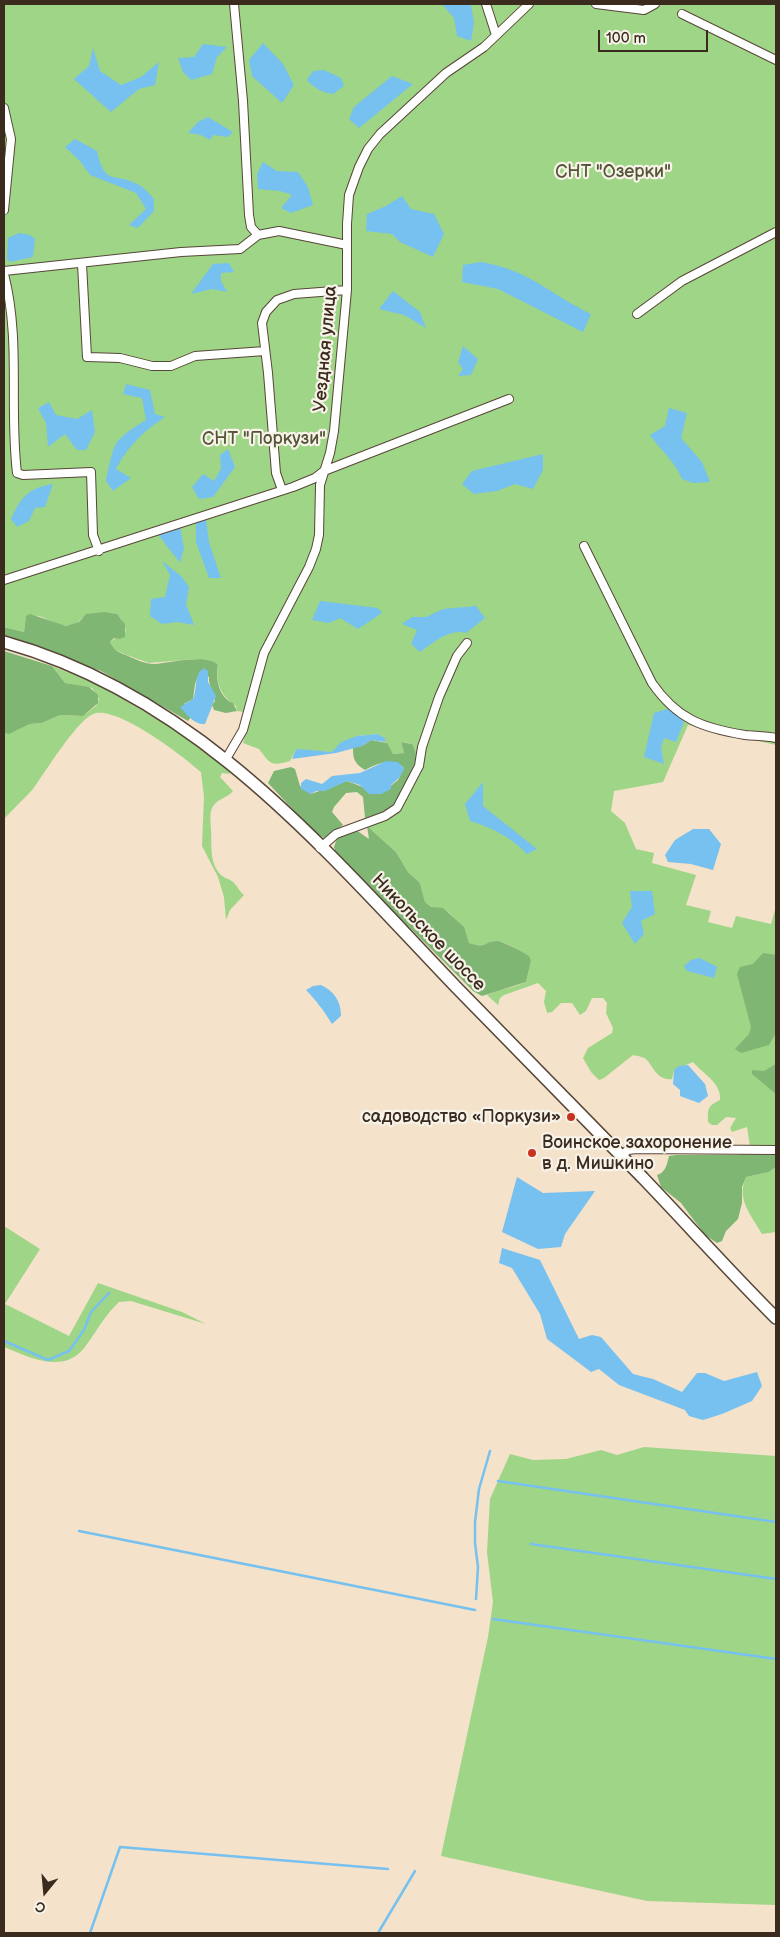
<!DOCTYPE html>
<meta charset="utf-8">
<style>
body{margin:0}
#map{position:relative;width:780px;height:1937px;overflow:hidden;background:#f4e2cb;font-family:"Balsamiq Sans",sans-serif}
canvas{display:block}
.frame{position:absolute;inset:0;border:5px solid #3b2a1e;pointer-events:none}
.north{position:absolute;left:20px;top:1867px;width:50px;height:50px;-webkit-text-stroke:4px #f7f3e8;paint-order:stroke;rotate:197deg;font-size:14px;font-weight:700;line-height:20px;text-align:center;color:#3b2a1e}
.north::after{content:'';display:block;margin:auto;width:18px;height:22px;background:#3b2a1e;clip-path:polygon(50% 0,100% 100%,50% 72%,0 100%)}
.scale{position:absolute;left:598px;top:30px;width:110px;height:22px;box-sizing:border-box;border:2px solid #3b2a1e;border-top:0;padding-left:6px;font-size:15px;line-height:18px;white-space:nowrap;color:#3b2a1e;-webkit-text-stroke:4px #f7f3e8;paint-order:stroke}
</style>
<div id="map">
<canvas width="780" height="1937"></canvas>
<div class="frame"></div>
<div class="north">С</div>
<div class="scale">100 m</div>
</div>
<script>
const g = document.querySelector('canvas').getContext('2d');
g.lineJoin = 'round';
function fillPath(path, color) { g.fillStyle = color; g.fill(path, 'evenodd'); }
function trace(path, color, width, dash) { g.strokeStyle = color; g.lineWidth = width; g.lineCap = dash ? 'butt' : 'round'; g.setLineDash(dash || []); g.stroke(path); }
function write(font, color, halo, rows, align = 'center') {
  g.font = font + ' "Balsamiq Sans",sans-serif'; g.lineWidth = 4.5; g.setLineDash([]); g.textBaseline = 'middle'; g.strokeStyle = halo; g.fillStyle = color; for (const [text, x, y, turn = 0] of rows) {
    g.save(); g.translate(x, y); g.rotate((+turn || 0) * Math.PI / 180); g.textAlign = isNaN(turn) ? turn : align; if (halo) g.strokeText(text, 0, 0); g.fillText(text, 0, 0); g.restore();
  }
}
fillPath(new Path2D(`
 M4 4H776V745L688 725 663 782 614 791 611 811 625 823 636 849 654 853 652 863 696 875 686 905 711 911 708 922 732 928 736 916 771 924 776 906V1155H740V1146H750L747 1127 732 1132 730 1128 736 1118 726 1117 717 1125H712L708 1122C708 1109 707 1106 720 1100 722 1083 702 1073 693 1062L674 1070 672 1079C660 1081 654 1070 648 1061 645 1057 638 1056 633 1055L604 1078 599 1080 591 1072 583 1058 588 1048 612 1033 613 1028 606 1013 607 1003 603 998H592L586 1011 580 1015 572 1003H561L552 1012 547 1013 544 1002 546 991 538 983 504 995 500 998 498 1005 487 995C500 989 513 988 526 982L531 961C524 952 504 939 492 942 482 945 480 947 469 943L463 927 448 912 431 907 425 902 420 883 408 872 396 852 367 826 365 818C396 813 416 778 415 749L409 743 401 742 404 753 393 754 385 742V738L378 734 357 736 332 752 295 751 290 761C270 767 270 763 259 749L243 743 251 713 237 711 236 706C221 697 215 682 218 665L195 659 149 663 124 654 112 648 110 642 126 631C122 605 100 613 82 618 70 633 56 623 42 617 37 615 31 616 26 616L24 632 4 627Z
 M52 666 99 685 181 733 225 766 230 774 222 773 220 777 233 791C228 798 217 798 212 808 209 815 211 823 211 831 212 846 209 863 221 875 225 879 231 879 234 883 238 887 239 891 244 895L230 910 226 920 224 897 218 877 202 846 204 797 201 772C182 755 120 708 96 713 79 716 45 773 33 789 24 799 13 809 4 819V733L13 732 30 724 42 723 60 715 83 716 96 706 99 699 92 688 65 683Z
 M776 1167V1232L762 1234C751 1215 736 1199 746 1177L769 1172Z
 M4 1226 40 1249 5 1304 69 1336 98 1283 182 1312 206 1324 131 1301 119 1302C105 1315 98 1329 87 1344 66 1376 31 1358 4 1347Z
 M644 1447 776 1456V1905L647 1901 441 1856 488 1637 493 1602 487 1552 490 1499 510 1454 533 1460 566 1459 601 1450 617 1455Z`), '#9fd586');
fillPath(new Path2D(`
 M105 612 117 614 125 624V637L119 639 114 638 110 642C113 650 120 653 128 656 135 659 145 664 154 664 170 663 205 653 218 665 215 678 219 698 233 703L237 711 226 713 214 710 212 705 215 701C214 693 208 685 209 677L200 671 195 684 193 699 184 704 187 714 191 717 188 721 101 671 4 637V627L24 632 26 616 30 614 66 626 79 622 86 614Z
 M4 651 52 666 65 683 89 687 98 695V703L83 716 60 715 42 723 30 724 9 734 4 733Z
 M371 740 387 743 393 754 404 753 401 742 412 744C422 758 409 776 403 788 400 795 398 805 392 809 384 814 374 817 365 818L363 797 357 792 346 793 334 807 332 812 343 825 324 838 314 832 268 783 274 771 291 767 295 769 300 786 311 794 347 781 381 794 398 780 404 768C393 757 377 763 365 770 354 763 353 759 353 747L362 746Z
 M367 826 396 852 408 872 420 883 425 902 431 907 443 908 464 927 469 943C486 949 483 942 496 941 503 941 523 952 529 956L531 961 526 982 482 996 473 991 336 854 334 847 337 838 349 831 356 830 369 839Z
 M763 953 776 955V1033L769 1045 741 1053 735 1049 749 1034 751 1027 737 974 740 967 753 964Z
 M776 1064V1094L752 1074V1070L764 1071Z
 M676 1155H776V1167L769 1172 746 1177 742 1187V1203L738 1219 726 1231 722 1241 717 1243 705 1235 681 1203 661 1187 657 1175C666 1172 667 1164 669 1156Z`), '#7fb673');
fillPath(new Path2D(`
 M442 4H471L474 23 471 41 457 36 454 18Z
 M263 43 283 64 294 85 282 103 252 76 249 60Z
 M203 44 227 47 217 57 212 74 191 80 183 72 178 58 194 57Z
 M93 48 100 71 121 85 141 77 159 62 155 85 139 89 111 112 74 79 89 66Z
 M324 70 341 78 344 86 333 94C322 92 315 89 307 80L313 71Z
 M392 76 413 84 359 128 349 119 354 107Z
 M208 117 233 132 228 137 213 135 210 140 201 135 188 133 198 122Z
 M75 139 97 151C105 188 115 171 139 185 145 188 150 195 154 199V211L138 228 129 225 146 209 136 193 90 175 80 161 65 147Z
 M263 162 277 171 298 172 308 187 313 205 291 213 281 208 292 195 280 191 258 189 257 174Z
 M402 196 411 209 434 214 444 234 433 257 400 242 392 234 366 231 367 214 386 206Z
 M19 233 30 235 35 239 33 257 10 262 7 259 8 238Z
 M481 262C530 270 549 294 591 314L583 332 498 289 462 282 463 265Z
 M229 263 234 272 221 273V281L227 292 212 289 191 294 213 264Z
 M393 291 420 312 426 328 404 315 379 309Z
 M463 346 478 359 471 375 458 376 463 369 458 362Z
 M126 384 150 390 155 414 165 417C145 430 127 447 116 469L131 478 113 491 106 481C115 441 111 442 146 420L142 398 123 394Z
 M49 402 56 415 77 419 92 410 95 432 86 450H77L65 434 48 447 46 423 38 408Z
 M669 408 687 413 681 438 702 462 710 482 693 483 682 479C674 460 662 452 650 435L665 426Z
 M228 449 235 467 213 497 199 499 192 487 203 474 214 481 221 469 220 455Z
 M543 454V470L533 489 515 484 497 491 474 494 462 484 472 471Z
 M53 484 45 507 35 508 29 521 17 527 11 519C21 497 28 488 53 484Z
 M206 519 209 542 221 578H209L196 542V523Z
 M180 527 184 548 180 563 157 533Z
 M162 561 181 576 189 587 186 604 194 625 177 622 162 624 150 616 151 599 165 597 170 575Z
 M320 601 378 608 382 613 358 629 340 618 329 623 312 620Z
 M476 606 485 618 466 633C450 628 433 643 420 652L411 644 417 630 402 624 412 617H426L443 609Z
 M204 668 208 671V682L216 696 205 724C195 725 187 715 180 707L193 699C198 688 193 675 204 668Z
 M670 708 684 722 676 742 664 738 661 748 664 764 644 757 654 713Z
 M378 734 385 738V742L371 740 362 746 336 753 292 759 295 751 298 749 332 752 341 742 357 736Z
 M386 761 398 762 404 768C402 776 397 780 391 785V789L381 794H369L360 785 347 781 325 791H316L311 794 301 789V783L306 779 322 784 332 776 360 773Z
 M483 782V806L537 849 527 854C512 838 491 827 470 821L465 804Z
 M693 829H709L721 844 713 870 691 864 668 862 665 855 675 840Z
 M630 891H652L655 914 641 921 644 934 635 944 622 923 632 907Z
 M700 958 717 967 714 978 687 971 684 966 691 960Z
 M321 985C334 991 341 1001 341 1016L332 1024C325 1012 315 999 306 990L313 986Z
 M688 1065 705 1084 708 1096 699 1103 680 1096V1090L673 1084 674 1070 679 1066Z
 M517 1177 543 1193 595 1191 565 1234 561 1247 538 1249 502 1232Z
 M502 1248 540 1260 579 1339 592 1335 601 1337 633 1374 653 1379 682 1392 697 1373H705L724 1381 757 1372 762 1386 752 1401 722 1414 703 1420 689 1416 685 1410 619 1385 599 1369 591 1372 547 1339 540 1314 512 1268 499 1263Z`), '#76c1ef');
trace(new Path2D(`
 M4 1341 48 1360 69 1351 84 1330 91 1312 109 1293
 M498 1481 776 1522
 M79 1531 475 1610
 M531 1544 776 1579
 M476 1599 478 1567 475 1543V1522L479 1489 490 1451
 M493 1619 776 1659
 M90 1933 120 1847 388 1869
 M378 1933 415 1871`), '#76c1ef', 2.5);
const minor = new Path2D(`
 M234 4 243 101 249 215 251 227 258 235
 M486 4 496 35
 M596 4 644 10 655 4
 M682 14 776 60
 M4 108 11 139 4 210
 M82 264 87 357 120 358 152 366H171L195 356 265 351
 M4 271 181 252 240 249 258 235 279 231 347 245
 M4 274C21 340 9 407 17 473L23 475 91 472 93 535 99 551
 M637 314 682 281 776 232
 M282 490 276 473 268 373 262 323 266 312 277 300 294 294 347 290
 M584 546 652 683C677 719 702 728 745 735 755 736 766 736 776 738
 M4 580 293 487 315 478 324 471 509 399
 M226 759 243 730 264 653 309 567 316 549 319 535 320 485 330 453 334 431 347 290V224L349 195 359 167 368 149 380 134 446 73 484 47 529 4
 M320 848 336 834 385 816 397 808 419 766 422 747 439 697 457 656 467 643
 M621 1156 628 1150 637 1149 776 1150`);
const secondary = new Path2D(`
 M4 642C198 696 324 849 457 988 519 1052 581 1115 643 1178 688 1225 731 1273 776 1318`);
trace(minor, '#574638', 10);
trace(secondary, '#574638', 14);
trace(minor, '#fff', 8);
trace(secondary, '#fff', 11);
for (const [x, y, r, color] of [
 [571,1117,5,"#c8321e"],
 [532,1153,5,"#c8321e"]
]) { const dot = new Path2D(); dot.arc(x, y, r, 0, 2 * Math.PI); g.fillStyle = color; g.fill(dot); trace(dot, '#f7f3e8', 2); }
write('18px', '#545538', '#f7f3e8', [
 ["СНТ \"Озерки\"",613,172],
 ["СНТ \"Поркузи\"",264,439]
]);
write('18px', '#3b2a1e', '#f7f3e8', [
 ["Уездная улица",326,349,-85],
 ["Никольское шоссе",428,933,46]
]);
write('18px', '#3b2a1e', '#f7f3e8', [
 ["садоводство «Поркузи»",561,1117],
 ["Воинское захоронение",542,1143,"left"],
 ["в д. Мишкино",542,1164,"left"]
], 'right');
</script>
